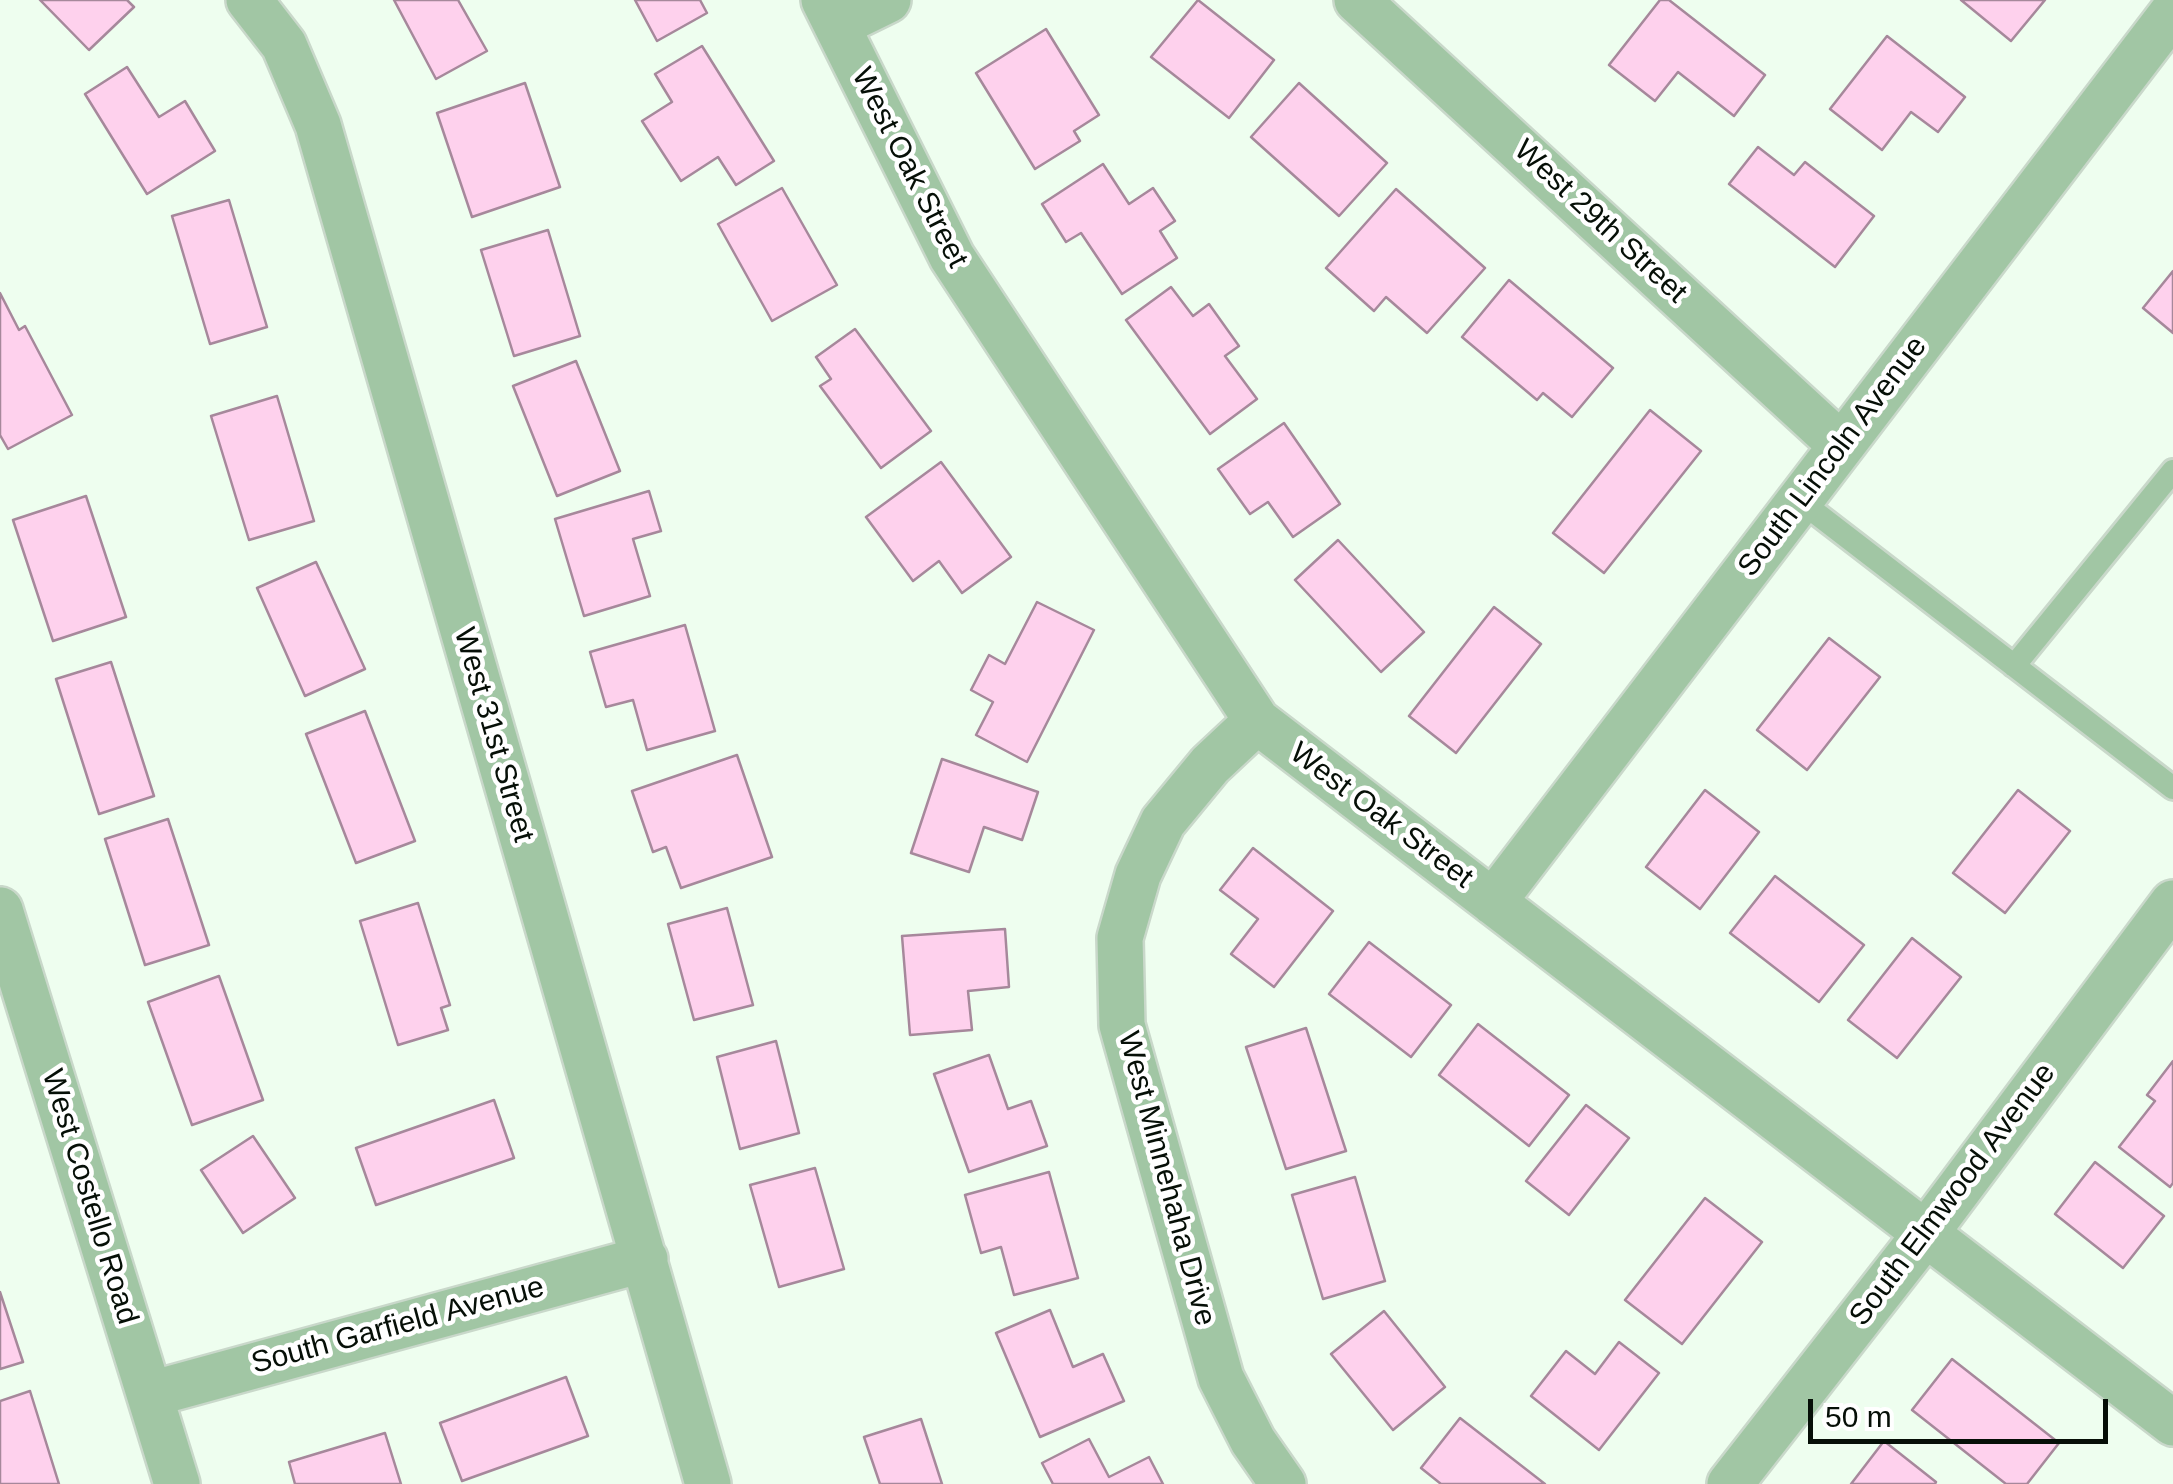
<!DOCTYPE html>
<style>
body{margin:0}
#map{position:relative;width:2173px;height:1484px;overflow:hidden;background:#eefeef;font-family:Helvetica,sans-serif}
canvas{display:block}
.scale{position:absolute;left:1808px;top:1399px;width:300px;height:45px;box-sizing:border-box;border:5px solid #060f07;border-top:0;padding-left:12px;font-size:30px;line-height:35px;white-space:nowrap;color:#060f07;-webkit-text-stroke:8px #fff;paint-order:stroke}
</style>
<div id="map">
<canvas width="2173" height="1484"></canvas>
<div class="scale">50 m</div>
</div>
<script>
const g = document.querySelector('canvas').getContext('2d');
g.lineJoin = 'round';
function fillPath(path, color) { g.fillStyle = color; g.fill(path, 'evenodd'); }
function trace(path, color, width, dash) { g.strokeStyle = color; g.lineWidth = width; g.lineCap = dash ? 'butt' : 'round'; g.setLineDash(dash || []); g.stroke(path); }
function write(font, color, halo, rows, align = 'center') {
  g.font = font + ' Helvetica,sans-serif'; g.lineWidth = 9; g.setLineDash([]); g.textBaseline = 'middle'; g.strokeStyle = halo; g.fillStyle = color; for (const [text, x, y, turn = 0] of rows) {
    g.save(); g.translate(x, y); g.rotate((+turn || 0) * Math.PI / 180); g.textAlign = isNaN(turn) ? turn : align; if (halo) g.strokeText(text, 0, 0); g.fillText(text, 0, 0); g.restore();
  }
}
const building = new Path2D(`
 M40 0H127L134 7 89 50Z
 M394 0H458L487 51 436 79Z
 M635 0H700L707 13 657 41Z
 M1198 0 1274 60 1229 118 1151 57Z
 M1660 0H1669L1765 75 1734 116 1678 72 1655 101 1609 65Z
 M1961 0H2045L2011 41Z
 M1046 29 1099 115 1074 131 1080 141 1035 169 976 73Z
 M1887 36 1965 97 1938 132 1911 112 1882 150 1830 109Z
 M702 46 774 161 736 185 718 157 681 181 642 121 672 102 655 74Z
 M127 67 159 117 185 101 215 151 147 194 85 94Z
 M525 83 560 187 472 217 437 113Z
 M1299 83 1387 163 1339 216 1251 137Z
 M1758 147 1794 175 1805 162 1874 216 1835 267 1729 184Z
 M1103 164 1129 204 1153 188 1175 221 1160 231 1177 258 1122 294 1081 233 1066 242 1042 204Z
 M782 188 837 285 772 321 718 224Z
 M1396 189 1485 268 1427 333 1386 297 1374 311 1326 268Z
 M229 200 267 327 210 344 172 216Z
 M548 230 580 336 514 356 481 250Z
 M2173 271V333L2143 308Z
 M1509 280 1613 368 1572 417 1543 393 1537 400 1462 337Z
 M1171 287 1193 316 1209 304 1239 346 1225 356 1257 399 1210 434 1126 320Z
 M0 293 19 330 25 326 72 415 8 449 0 435Z
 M855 329 931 431 881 468 820 386 831 379 816 357Z
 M576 361 620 471 557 496 513 386Z
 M277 396 314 521 249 540 211 416Z
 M1650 410 1701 451 1604 573 1553 533Z
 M1284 423 1340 504 1293 537 1268 502 1250 514 1218 469Z
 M941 462 1011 557 962 593 939 561 913 581 866 517Z
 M649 491 661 531 633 539 650 596 584 616 555 519Z
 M86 496 126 617 53 641 13 520Z
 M1338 540 1424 632 1381 672 1295 580Z
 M316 562 365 669 305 696 257 588Z
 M1037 602 1094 630 1027 762 976 735 993 702 971 690 989 655 1005 664Z
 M1494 607 1541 644 1456 753 1409 716Z
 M685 625 715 731 647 750 633 700 606 707 590 652Z
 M1829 638 1880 677 1807 770 1757 730Z
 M111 662 154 796 99 814 56 679Z
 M365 711 415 841 356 863 306 734Z
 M737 755 772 857 681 888 666 847 653 852 632 791Z
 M942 759 1038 792 1022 840 984 827 969 872 911 853Z
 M1705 790 1759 832 1700 909 1646 867Z
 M2018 790 2070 831 2005 913 1953 873Z
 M168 819 209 945 145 965 105 839Z
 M1253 848 1333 911 1274 987 1231 954 1258 919 1220 890Z
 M1775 876 1864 945 1819 1002 1730 933Z
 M418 903 450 1005 441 1008 448 1030 398 1045 360 921Z
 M727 908 753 1005 694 1020 668 924Z
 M1005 929 1009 987 968 991 972 1030 910 1035 902 936Z
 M1912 938 1961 977 1897 1058 1848 1020Z
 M1369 942 1451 1005 1411 1057 1329 994Z
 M219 976 263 1100 192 1125 148 1002Z
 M1478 1024 1569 1095 1529 1146 1439 1075Z
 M1306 1028 1346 1151 1286 1169 1246 1047Z
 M776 1041 799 1133 740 1149 717 1057Z
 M989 1055 1008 1109 1031 1101 1047 1146 969 1172 934 1074Z
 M2173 1061V1183L2170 1187 2119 1147 2155 1101 2147 1095Z
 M494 1100 514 1158 376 1205 356 1148Z
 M1586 1105 1629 1138 1569 1215 1526 1181Z
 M253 1136 295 1198 243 1233 201 1170Z
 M2095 1162 2164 1216 2123 1268 2055 1214Z
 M815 1168 844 1269 779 1287 750 1185Z
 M1049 1172 1078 1278 1014 1295 1001 1247 981 1253 965 1195Z
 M1355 1177 1385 1281 1323 1299 1292 1195Z
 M1705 1198 1762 1242 1682 1344 1625 1300Z
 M0 1292 23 1362 0 1369Z
 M1050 1310 1073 1367 1103 1354 1124 1401 1040 1437 996 1333Z
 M1384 1311 1445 1387 1393 1430 1331 1354Z
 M1619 1342 1659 1373 1599 1450 1531 1396 1566 1351 1595 1374Z
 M1952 1359 2059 1443 2027 1484H2006L1912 1410Z
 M566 1377 588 1436 462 1481 440 1423Z
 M30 1391 59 1484H0V1401Z
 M1460 1418 1545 1484H1441L1421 1468Z
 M921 1419 942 1484H880L864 1437Z
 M385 1433 401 1484H295L289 1462Z
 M1089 1439 1109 1477 1149 1457 1163 1484H1053L1042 1463Z
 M1884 1441 1936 1482 1935 1484H1851Z`);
fillPath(building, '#fed1ed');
trace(building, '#a6889b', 2.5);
const lane = new Path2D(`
 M1799 500 2173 788
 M2014 666 2173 471`);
const street = new Path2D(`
 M249 0 284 45 318 125 708 1484
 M824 0 952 257 1257 721 2173 1423
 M1357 0 1841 445
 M837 25 888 0
 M1257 721 1210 765 1163 822 1138 875 1120 938 1122 1025 1221 1378 1253 1441 1283 1484
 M1493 902 2173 12
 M0 910 177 1484
 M151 1394 645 1259
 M1730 1484 1926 1233 2173 903`);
trace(lane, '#c9d8ca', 28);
trace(street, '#c9d8ca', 50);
trace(lane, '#a1c6a4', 22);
trace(street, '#a1c6a4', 45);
write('30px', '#060f07', '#fff', [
 ["West Oak Street",909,168,63],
 ["West 29th Street",1600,222,43],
 ["South Lincoln Avenue",1833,457,-53],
 ["West 31st Street",493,735,74],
 ["West Oak Street",1381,816,37],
 ["West Minnehaha Drive",1166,1179,75],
 ["South Elmwood Avenue",1953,1195,-53],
 ["West Costello Road",89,1197,73],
 ["South Garfield Avenue",398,1326,-15]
]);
</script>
